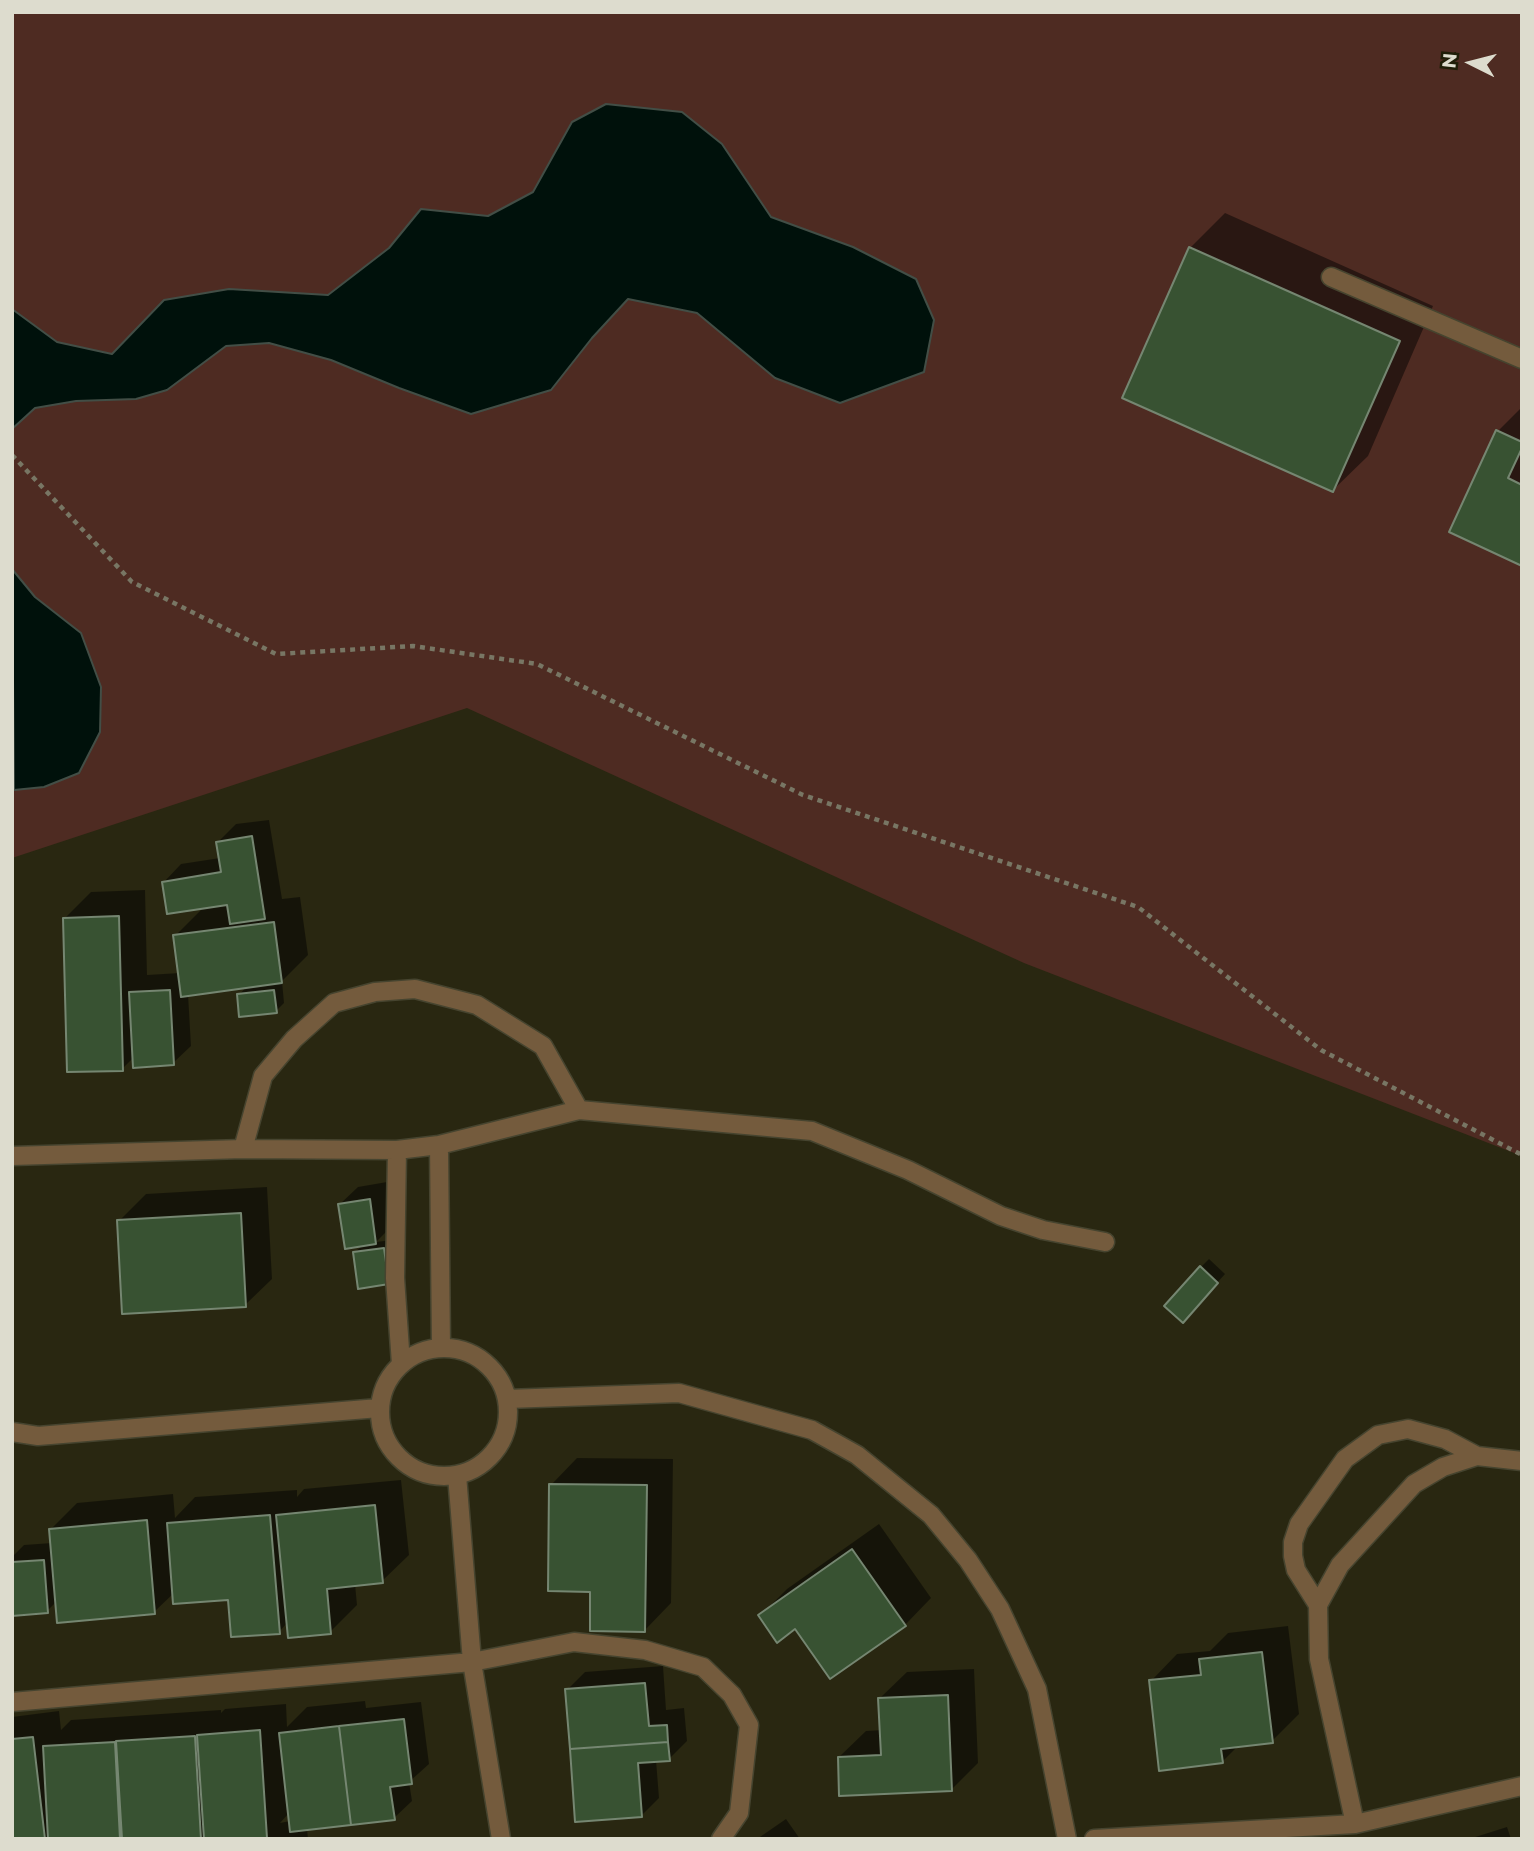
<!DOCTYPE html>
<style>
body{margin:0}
#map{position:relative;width:1534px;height:1851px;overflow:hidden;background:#292711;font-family:Montserrat,sans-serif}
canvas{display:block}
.frame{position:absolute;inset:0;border:14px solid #dddcce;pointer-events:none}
.north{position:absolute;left:1436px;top:28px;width:70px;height:70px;-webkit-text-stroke:5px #1f1e08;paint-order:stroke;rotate:276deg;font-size:19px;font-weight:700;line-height:28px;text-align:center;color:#dddcce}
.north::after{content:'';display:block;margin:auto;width:24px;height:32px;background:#dddcce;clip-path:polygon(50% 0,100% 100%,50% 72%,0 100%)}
</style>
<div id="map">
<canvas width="1534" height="1851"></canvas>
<div class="frame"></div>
<div class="north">N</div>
</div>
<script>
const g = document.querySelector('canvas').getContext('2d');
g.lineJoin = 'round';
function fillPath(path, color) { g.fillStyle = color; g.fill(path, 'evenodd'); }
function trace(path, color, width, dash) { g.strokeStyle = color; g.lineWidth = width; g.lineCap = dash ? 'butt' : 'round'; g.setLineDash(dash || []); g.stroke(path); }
fillPath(new Path2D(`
 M12 12H1522V1156L1024 963 467 708 12 858Z`), '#4e2b22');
const water = new Path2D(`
 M606 104 682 112 722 144 771 217 853 247 916 279 934 320 924 372 840 403 775 378 697 313 628 299 592 338 551 390 471 414 399 388 331 360 269 343 226 346 167 390 136 399 76 401 35 408 12 429V309L57 342 112 354 164 300 229 289 328 295 389 248 421 209 488 216 533 192 572 122Z
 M12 569 35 597 81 633 101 687 100 732 79 773 44 787 14 790Z`);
fillPath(water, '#00110b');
trace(water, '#424e46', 2);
fillPath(new Path2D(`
 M1225 213 1433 306 1368 456 1333 490 1190 248Z
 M1522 407V564L1452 531 1498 431Z
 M269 820 282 899 300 897 308 955 282 981 284 1003 276 1011 239 995 247 986 188 994 191 1046 173 1063 134 1057 122 1069 65 918 91 892 145 890 147 975 180 973 175 936 205 906 164 882 181 864 220 858 218 842 236 824Z
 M387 1182 393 1225 376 1242 392 1240 397 1274 355 1252 363 1245 340 1204 358 1187Z
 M267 1187 272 1279 245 1305 119 1221 146 1194Z
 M1209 1259 1225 1274 1191 1312 1201 1267Z
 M577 1458 673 1459 671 1603 645 1630 592 1590 551 1485Z
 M401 1480 409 1555 382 1581 355 1584 357 1605 330 1632 288 1622 279 1632 230 1598 174 1593 154 1612 57 1601 47 1611 12 1614V1557L24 1545 52 1543 51 1529 77 1503 173 1494 175 1518 195 1497 297 1490V1497L304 1489Z
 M879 1524 931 1598 905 1625 796 1627 760 1616 787 1589Z
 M1288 1626 1299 1714 1272 1741 1239 1745 1222 1762 1151 1681 1177 1654 1210 1651 1228 1633Z
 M663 1666 666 1710 684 1708 687 1741 669 1759 656 1760 659 1798 641 1816 567 1690 585 1672Z
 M974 1669 978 1763 951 1790 839 1757 866 1731 882 1730 880 1698 907 1672Z
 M365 1701 366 1708 421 1702 429 1764 409 1782 412 1801 394 1818 307 1829 308 1839H12V1717L59 1711 61 1730 71 1720 221 1710V1713L225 1709 286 1704 287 1727 307 1707ZM289 1813 290 1821 280 1823Z
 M786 1819 800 1839H757Z
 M1507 1827 1511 1839H1469Z`), '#0007');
const building = new Path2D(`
 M1189 247 1400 341 1333 492 1122 398Z
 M1496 430 1522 442V448L1508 478 1522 485V566L1449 532Z
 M252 836 265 919 230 924 227 905 167 914 162 882 221 872 216 842Z
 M119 916 123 1071 67 1072 63 918Z
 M274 922 282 983 181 997 173 935Z
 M170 990 174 1065 133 1068 129 992Z
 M274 990 277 1013 239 1017 237 994Z
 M370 1199 376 1244 345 1249 338 1204Z
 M241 1213 246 1307 122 1314 117 1220Z
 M384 1248 389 1284 358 1289 353 1252Z
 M1200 1266 1218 1283 1183 1323 1164 1306Z
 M549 1484 647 1485 645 1632 590 1631V1592L548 1591Z
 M375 1505 383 1583 327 1589 331 1634 288 1638 276 1515Z
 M270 1515 280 1634 231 1637 228 1600 173 1604 167 1523Z
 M147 1520 155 1614 57 1623 49 1529Z
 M852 1549 906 1626 830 1679 795 1629 777 1643 758 1615Z
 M44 1560 48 1613 12 1616V1562Z
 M1262 1652 1273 1743 1221 1749 1223 1763 1159 1771 1149 1680 1201 1675 1199 1659Z
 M645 1683 649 1726 667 1725 668 1742 570 1749 565 1689Z
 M948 1695 952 1791 839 1796 838 1757 881 1755 878 1698Z
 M404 1719 412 1784 390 1787 395 1820 351 1825 339 1726Z
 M339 1726 351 1825 290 1832 279 1733Z
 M260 1730 267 1838 204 1839 197 1735Z
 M195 1736 201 1839H122L116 1741Z
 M33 1737 45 1839H12V1739Z
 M115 1742 120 1839H48L43 1746Z
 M668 1742 670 1761 638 1763 642 1817 575 1822 570 1749Z`);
fillPath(building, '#385232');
trace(building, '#758671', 2);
const street = new Path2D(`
 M1331 277 1522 359
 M439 1145 441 1348
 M243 1149 263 1076 294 1039 334 1003 375 992 415 989 477 1005 543 1046 579 1110
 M397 1150 395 1278 401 1364
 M12 1156 243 1149 397 1150 439 1145 579 1110 812 1131 908 1170 1001 1216 1043 1230 1105 1242
 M380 1412a64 64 0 1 1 128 0a64 64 0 1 1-128 0Z
 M507 1399 679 1393 812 1430 857 1455 931 1515 968 1560 1000 1609 1037 1689 1067 1839
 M12 1432 38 1436 379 1408
 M457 1475 472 1662 501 1839
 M1318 1605 1296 1570 1293 1556V1542L1299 1524 1345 1459 1378 1435 1408 1429 1445 1439 1477 1456
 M12 1702 472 1662 574 1642 645 1650 703 1667 732 1695 749 1725 739 1813 721 1839
 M1355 1824 1319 1659 1318 1605 1340 1565 1414 1484 1443 1467 1477 1456 1522 1461
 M1094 1839 1355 1824 1522 1786`);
trace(street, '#46442f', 21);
trace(new Path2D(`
 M12 455 132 582 276 654 413 646 537 664 803 795 1138 907 1321 1050 1522 1155`), '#787664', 4.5, [5, 5]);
trace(street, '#745b3d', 18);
</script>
